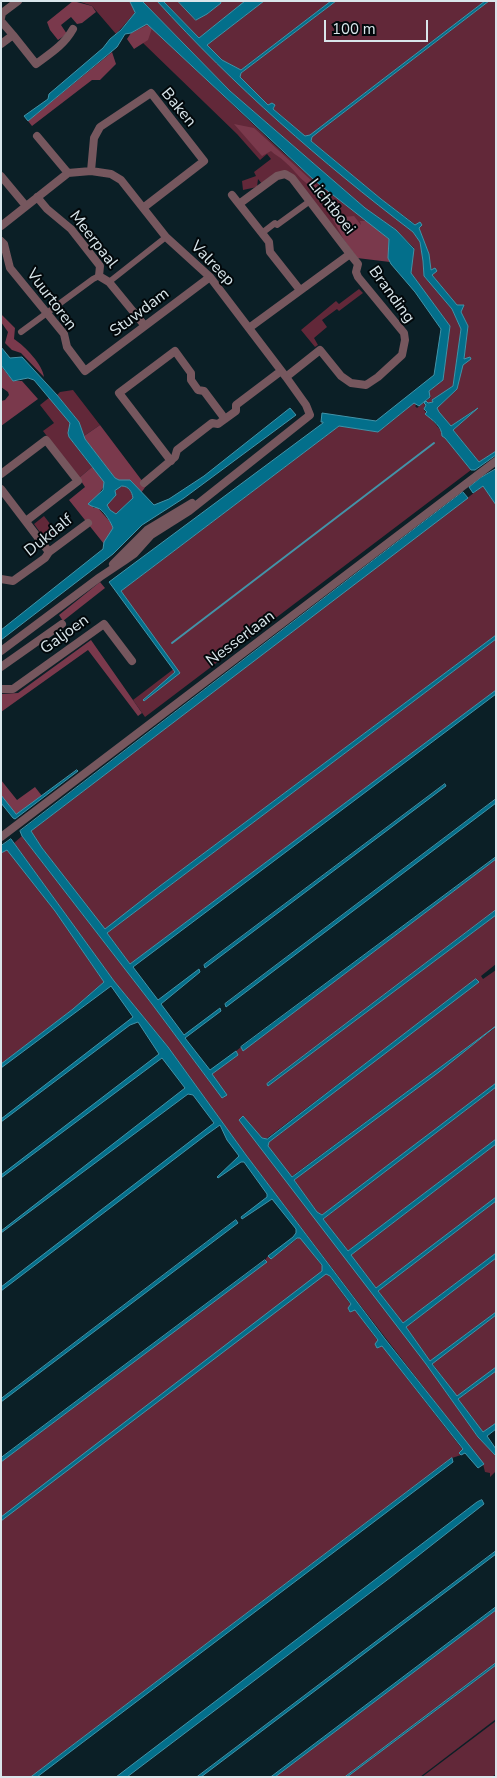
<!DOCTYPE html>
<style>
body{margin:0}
#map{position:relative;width:497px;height:1778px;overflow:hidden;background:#0b1f26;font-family:"Nunito Sans",sans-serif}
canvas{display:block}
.frame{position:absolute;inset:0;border:2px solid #d9e6eb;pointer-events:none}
.scale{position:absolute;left:324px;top:20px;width:104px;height:22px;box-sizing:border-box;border:2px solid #d9e6eb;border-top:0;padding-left:6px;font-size:15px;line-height:18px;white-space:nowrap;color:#d9e6eb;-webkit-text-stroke:4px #02080b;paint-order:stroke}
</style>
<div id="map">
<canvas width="497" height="1778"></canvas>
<div class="frame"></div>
<div class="scale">100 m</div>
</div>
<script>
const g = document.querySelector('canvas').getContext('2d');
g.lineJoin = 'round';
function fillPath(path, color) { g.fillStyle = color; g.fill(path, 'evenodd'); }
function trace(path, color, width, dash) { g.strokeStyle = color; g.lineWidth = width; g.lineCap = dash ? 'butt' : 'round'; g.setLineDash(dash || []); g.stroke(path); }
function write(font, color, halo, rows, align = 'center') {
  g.font = font + ' "Nunito Sans",sans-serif'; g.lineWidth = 4; g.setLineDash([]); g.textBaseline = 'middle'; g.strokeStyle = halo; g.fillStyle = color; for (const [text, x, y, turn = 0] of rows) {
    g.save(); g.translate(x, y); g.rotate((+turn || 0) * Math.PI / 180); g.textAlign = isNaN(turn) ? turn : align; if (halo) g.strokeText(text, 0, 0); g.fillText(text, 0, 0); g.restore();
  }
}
fillPath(new Path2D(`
 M78 1H130L135 13 116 34 92 6Z
 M142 1H157L269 113 338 172 413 232 420 242 423 261 424 276 452 309 461 329 453 386 433 400V402L428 403 426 401 431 397 429 395V391L443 380 450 326 411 273 414 248 396 230 365 208 230 91Z
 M163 1H178L196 20 207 14 221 3 220 1H245L199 38Z
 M264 1H331L241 70 222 60 207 45Z
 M336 1H485L310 135 305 136 273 109 275 106 268 105 240 77 241 73Z
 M489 1H496V451L479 462 453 430 477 408 451 426 438 412 437 408 457 389 464 360 468 326 457 305 432 275 429 254 419 228 422 225H416L381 199 311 141V137L322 129Z
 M147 23 277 147 314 180 367 221 344 240 290 175 262 184 258 179 257 187 243 190 242 181 256 176 254 172 271 159 267 154 260 160 237 134 143 43 131 33Z
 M359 289 363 293 339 311 337 309 322 320 327 327 314 338 318 345 315 347 301 330 336 301 339 304Z
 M73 390 100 425 84 436 79 422 57 395 60 392Z
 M50 397 71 423 68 433 69 437 92 467 79 478 43 431 54 423 40 405Z
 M414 403 417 404 415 406 417 408 423 403 425 404 424 410 442 432V436L445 438 471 470 145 717 133 700 175 668 121 591 339 426 378 432Z
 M122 486C129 486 132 492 133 498L116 514 110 510 107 505 115 495V491Z
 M483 486 496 505V635L160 886 105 930 42 848 31 831Z
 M44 516 58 534 47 542 34 524Z
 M496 639V690L130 964 107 933Z
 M22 836 152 1004 222 1098 226 1095 212 1074 238 1055 236 1051 241 1047 244 1050 496 859V910L267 1084 269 1085 496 915V964L481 976 483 979 496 970V1026L291 1177 268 1146 269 1142 478 982 474 981 266 1139 262 1138 243 1117 426 1364 478 1437 496 1456V1471L490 1477V1473L485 1472 483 1464 357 1301 246 1155 168 1047 114 981 14 843Z
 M7 849 55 911 104 982 73 1009 1 1064V853Z
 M496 1027V1083L322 1215 317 1212 294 1180Z
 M496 1087V1139L348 1251 323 1219Z
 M496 1144V1197L376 1288 351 1255Z
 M496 1201V1253L403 1323 378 1291Z
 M298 1238H300L306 1244 351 1305 348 1309 350 1312 355 1310 378 1341 375 1344 378 1348 382 1346 463 1450 459 1453 461 1455 452 1458 31 1777H1V1462L266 1262 265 1260 268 1256 271 1259Z
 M496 1258V1312L430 1361 406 1327Z
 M496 1315V1367L457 1397 432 1363Z
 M496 1371V1423L483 1432 458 1399Z
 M496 1610V1663L345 1777H275Z
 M496 1665V1719L420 1777H347Z
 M496 1721V1774L492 1777H422Z`), '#622839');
fillPath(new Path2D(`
 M73 1 92 6 96 12 82 23 77 24 71 17 61 25 67 34 58 40 50 30 47 22Z
 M148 25 152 28 148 40 134 49 127 39 131 33Z
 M112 52 116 64 100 80H92L32 126 28 121Z
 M234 124 254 128 323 191C302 185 299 174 284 161 280 157 275 155 271 151L262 156Z
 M354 216 361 225 360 221H367L389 239 388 258 390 262 357 258 344 240 332 218Z
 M1 314 15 328 14 339C25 346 43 365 44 377L21 353 12 350 5 343 8 332 1 322Z
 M1 366 13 381H22L38 399 1 426V401L5 400 9 395 8 392 1 387Z
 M100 425 146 486 141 493 130 480H118L115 478 85 439 84 436Z
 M92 467 104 481V486L99 494 89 503 94 508H98L112 524 113 528 104 544 69 500 85 487 79 478Z
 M100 582 105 588 63 621 59 615Z
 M91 640 142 713 138 716 88 650 1 712V694L18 693Z
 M1 780 17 800 35 787 42 796 16 815 1 795Z`), '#7a394c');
const water = new Path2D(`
 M130 1H142L230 91 365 208 396 230 414 249 411 273 450 326 443 380 429 391 430 397 419 406 414 403 378 432 339 426 121 591 180 673 144 701 143 700 175 672 109 582 323 423V422H321L322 413 376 421 434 375 441 329 415 292 391 264 388 258 389 239 314 180 147 24 131 33 125 34 117 47 28 121 24 116 48 99 49 94 103 48 110 39 121 30 135 13Z
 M157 1H163L199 38 245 1H264L207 45 222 60 241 70 331 1H336L241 73 240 77 268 105 272 103 275 105 273 109 305 136 310 135 485 1H489L322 129 312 137 311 141 381 199 415 225 420 222 422 225 419 228 429 254 431 270 435 268 437 271 432 275 457 305H464L461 312 468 326 464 359 470 357 471 359 463 365 457 389 437 408 439 412 451 426 478 408 453 430 479 462 496 451V455L475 470H471L445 438 442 436C442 426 432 420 425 414L427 412 424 409 426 405 424 403 426 401 428 403 433 402 432 400 453 386 461 329 452 309 424 276 423 261 420 242 413 232C321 162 234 86 157 1Z
 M178 1H220L221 3 207 14 196 20Z
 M1 347 10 358 22 357 57 395 79 422 85 439 115 478 119 480H130L154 505 169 499 204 476 290 408 296 415 184 498 142 525 113 554 1 640V630L103 549 104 542 113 528C111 522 105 513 100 509 96 507 92 507 88 504L103 490 104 482 69 437 68 433 70 423 34 380 28 378 13 381 1 365ZM122 486C129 486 132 492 133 498L116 514 110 510 107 505 116 495 115 491Z
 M496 469V505L483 486 473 493 469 487 480 478Z
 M463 492 468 498 31 831 42 848 105 929 160 886 496 635V639L107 933 130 964 496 690V694L133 967 158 1000 199 969 200 972 161 1004 184 1035 220 1008 221 1011 185 1038 210 1070 236 1051 238 1055 212 1074 227 1095 222 1098 152 1004 22 836 20 831Z
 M77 770 78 771 15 819 13 818 1 803V795L16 814Z
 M445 784 446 786 205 968 204 965Z
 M496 799V803L226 1007 225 1004Z
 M11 839 114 981 168 1047 246 1155 385 1339 484 1464 478 1468 465 1453 461 1455 459 1453 463 1449 382 1346 377 1348 375 1344 378 1340 355 1310 350 1312 348 1308 351 1304 330 1276 326 1274 1 1521V1517L322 1271V1265L300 1238H297L271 1259 268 1256 293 1237 296 1233V1229L272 1199 242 1219 241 1217 267 1197V1194L244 1162H241L218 1178 217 1177 239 1156 227 1140 220 1125 206 1135 1 1291V1287L214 1123 193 1095 188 1094 1 1233V1231L185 1088 162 1058 1 1178V1175L159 1054 138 1022 130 1025 1 1122V1119L133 1017 111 986 1 1068V1064L73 1009 104 982 55 911 7 850 1 853V846Z
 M496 857V859L243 1051 241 1047Z
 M496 910V915L268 1086 267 1084Z
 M476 979 479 982 269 1142 268 1146 292 1177 496 1026 439 1072 294 1180 317 1212 322 1215 496 1083V1087L323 1219 348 1251 496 1139V1144L351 1255 376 1288 496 1197V1201L378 1291 403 1323 496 1253V1258L406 1327 430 1361 496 1312V1315L432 1364 457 1396 496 1367V1371L458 1399 483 1432 496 1423V1429L487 1436 496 1449V1456L478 1437 426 1364 239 1120 243 1116 262 1138 267 1139Z
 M236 1220 238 1223 1 1402V1399Z
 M265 1260 267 1262 1 1462V1458Z
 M452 1458 453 1462 37 1777H31Z
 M482 1500 484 1504 391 1577 127 1777H116L477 1502Z
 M496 1551V1554L201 1777H197Z
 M496 1607V1610L275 1777H271Z
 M496 1663V1665L347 1777H345Z`);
fillPath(water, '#036f8b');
trace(water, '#4393a8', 1);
trace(new Path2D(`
 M172 643 434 443`), '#4393a8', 2);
trace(new Path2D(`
 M262 233 275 223 277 225 310 201
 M109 282 166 237
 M21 332 93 279 99 276`), '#76575e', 6);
trace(new Path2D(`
 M1 18 2 13 18 1
 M1 21 13 35 1 44
 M13 35 36 64C51 53 64 45 73 29
 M37 136 68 173
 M91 171 94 138 100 127 151 93 204 161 143 208
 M1 176 26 206
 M232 195 269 242 270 252 300 290
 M37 197 47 209 71 229 100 266 99 276 109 282 145 326
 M239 204 277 176 285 174 292 178 350 254 249 328
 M1 226 68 173 91 171 111 174 121 180 166 237 210 277 286 377 306 405 310 415 189 511 151 535 134 554 124 561 100 577 1 651
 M1 241 4 244 10 268 64 334 67 347 85 371 210 277
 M286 377 320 350 341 376 351 383 366 385 378 377 402 355 405 340 404 333 358 277 356 272 358 264 350 254
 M171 461 119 393 175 351 191 373V380L198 390 204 391 225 419
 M1 474 46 440 78 481 26 521
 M144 483 175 457 177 450 212 423 218 424 236 411V405L281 371
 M1 489 49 552
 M113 564 147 530 192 503
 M1 579 13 581 45 558 49 552 88 523
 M1 667 62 624
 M1 689H13L104 624 132 661
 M1 837 496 461`), '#76575e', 8);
write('16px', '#d9e6eb', '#02080b', [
 ["Baken",178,108,50],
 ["Lichtboei",331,207,52],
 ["Meerpaal",93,240,52],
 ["Valreep",212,264,46],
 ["Branding",391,295,54],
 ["Vuurtoren",51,300,53],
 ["Stuwdam",140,313,-37],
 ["Dukdalf",49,536,-39],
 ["Galjoen",65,635,-36],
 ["Nesserlaan",241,639,-37]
]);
</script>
